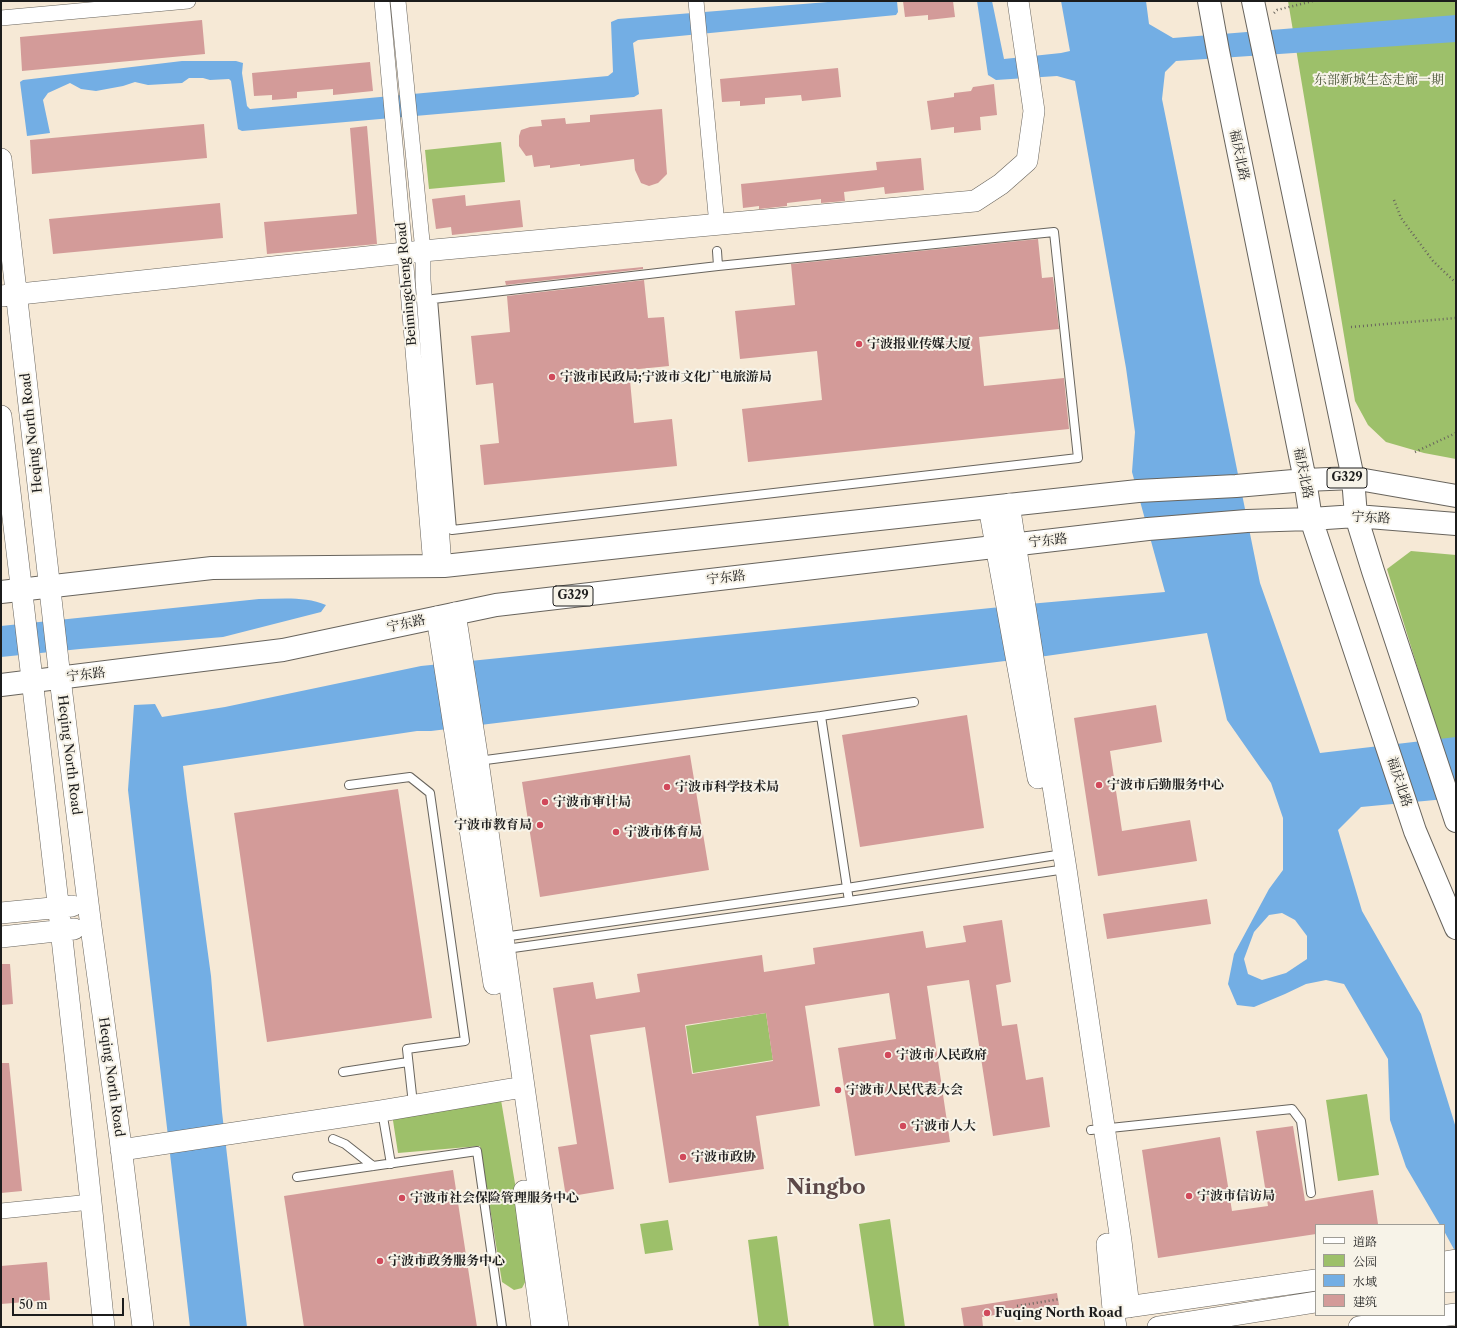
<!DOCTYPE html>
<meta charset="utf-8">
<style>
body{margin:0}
#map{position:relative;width:1457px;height:1328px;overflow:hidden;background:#f6e9d6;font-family:"Libre Caslon Text","Noto Serif SC",serif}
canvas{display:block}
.frame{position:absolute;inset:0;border:2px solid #1c1c1c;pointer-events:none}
.legend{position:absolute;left:1315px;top:1224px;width:130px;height:92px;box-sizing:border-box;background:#f7f3e8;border:1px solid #9f9d96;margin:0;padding:5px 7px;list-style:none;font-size:12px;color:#1c1c1c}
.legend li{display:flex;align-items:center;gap:8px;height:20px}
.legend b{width:20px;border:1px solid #9f9d96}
.scale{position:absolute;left:12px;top:1298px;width:112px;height:18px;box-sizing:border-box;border:2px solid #1c1c1c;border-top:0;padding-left:5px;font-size:12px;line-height:14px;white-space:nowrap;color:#1c1c1c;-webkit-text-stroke:3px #f7f3e8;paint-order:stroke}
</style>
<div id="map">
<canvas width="1457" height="1328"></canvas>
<div class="frame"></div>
<ul class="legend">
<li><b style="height:5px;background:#fff"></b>道路</li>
<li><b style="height:11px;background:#9dc06a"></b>公园</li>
<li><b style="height:11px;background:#73aee4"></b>水域</li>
<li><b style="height:11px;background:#d39b99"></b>建筑</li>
</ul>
<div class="scale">50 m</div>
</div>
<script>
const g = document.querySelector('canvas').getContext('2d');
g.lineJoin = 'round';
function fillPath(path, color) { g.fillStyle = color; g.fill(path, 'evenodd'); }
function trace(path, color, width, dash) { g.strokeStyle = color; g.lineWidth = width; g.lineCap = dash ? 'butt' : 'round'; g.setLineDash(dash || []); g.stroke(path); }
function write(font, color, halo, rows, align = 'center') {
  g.font = font + ' "Libre Caslon Text","Noto Serif SC",serif'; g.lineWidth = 4; g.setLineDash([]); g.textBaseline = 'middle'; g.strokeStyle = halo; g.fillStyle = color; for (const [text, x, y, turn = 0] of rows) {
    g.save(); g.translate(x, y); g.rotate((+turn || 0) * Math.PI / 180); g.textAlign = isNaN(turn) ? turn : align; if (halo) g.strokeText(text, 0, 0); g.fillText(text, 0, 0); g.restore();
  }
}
fillPath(new Path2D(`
 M1288 1H1456V459L1424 453 1386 442 1368 425 1355 401Z
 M501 142 505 182 429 189 425 150Z
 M1411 551 1456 555V792L1387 569Z
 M766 1013 773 1060 693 1073 686 1026Z
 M1367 1094 1379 1175 1338 1181 1326 1100Z
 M501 1100 530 1273 522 1288 514 1290 502 1282 480 1146 398 1153 392 1114Z
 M890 1219 905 1327H874L859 1224Z
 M668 1220 673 1250 645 1254 640 1224Z
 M777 1236 789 1327H759L748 1240Z`), '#9dc06a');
fillPath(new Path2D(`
 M840 1H897L898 12 896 15 638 40 633 43 639 94 634 97 242 131 238 129 231 81 229 79 210 80 203 78H189L182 83 148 85 135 82 123 86 96 91 81 89 70 83 48 93 43 100 50 133 27 136 20 82 23 80 182 61H236L243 63 242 73 247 106 250 109 608 76 613 72 611 22 618 19Z
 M977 1H992L1004 59 1061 53 1070 51 1061 1H1146L1149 24 1173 38 1456 15V42L1176 61 1165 72 1162 99 1260 583 1320 753 1456 737V798L1361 807 1338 830 1362 911 1421 1014 1456 1128V1253L1444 1231V1225H1440L1406 1167 1390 1120 1388 1059 1344 984 1326 980 1306 984 1285 994 1254 1007 1237 1005 1228 984 1234 954 1269 889 1283 870V818L1271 783 1227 720 1207 633 1046 656 431 731H417L183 766 187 799 211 976 222 1112 247 1327H190L128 790 134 705 155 704 162 717 225 707 421 666 1040 603 1165 592 1132 472 1135 432 1126 368 1075 81 1057 76 996 80 988 75ZM1282 913 1295 920 1307 936V959L1286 973 1262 980 1248 974 1244 959 1254 932 1269 915Z
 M259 599C281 599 305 596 326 605L321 612 223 637 80 649 1 657V626Z`), '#73aee4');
fillPath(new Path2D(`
 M903 1H953L955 17 928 20V15L905 17Z
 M202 20 205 54 22 71 20 37Z
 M370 62 373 91 333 95V89L297 92V98L272 100V95L254 96 252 73Z
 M838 68 841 97 802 101 801 95 765 98V104L740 106V101L722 102 720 79Z
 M994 84 997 115 980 117 981 130 954 133V127L931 130 927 101 954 97V93L971 91 973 87Z
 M662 109 667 174 658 183 649 186 641 183 635 170 634 159 580 166V164L550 168V165L534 167 532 155 526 156 519 146V136L521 130 530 127 542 126 541 120 565 118 566 124 590 122V115Z
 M204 124 207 158 32 174 30 140Z
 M367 126 377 244 267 254 264 222 357 214 350 128Z
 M921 158 924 190 885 194 884 187 844 192 845 201 821 203V199L787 203V206L759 209V206L743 208 741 184 877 170 876 162Z
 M465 195 466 206 520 200 523 227 452 235 451 227 436 229 432 199Z
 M220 203 223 238 53 254 49 219Z
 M1038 239 1042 278 1053 277 1059 329 979 337 984 386 1064 378 1069 429 748 462 742 409 822 400 817 351 740 359 735 311 795 305 791 264Z
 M643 267V269L506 285 505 281Z
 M644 280 648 318 664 317 669 366 629 370 634 423 672 419 677 466 484 485 480 445 499 443 493 383 476 385 471 336 510 332 507 296Z
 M1156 705 1162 742 1110 751 1122 831 1190 820 1197 861 1098 876 1074 718Z
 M967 715 984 828 860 847 842 735Z
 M690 755 709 870 540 897 522 782Z
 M398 789 432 1018 267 1042 234 813Z
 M1207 899 1211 924 1107 939 1103 914Z
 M1002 920 1011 982 996 985 1002 1026 1017 1024 1026 1080 1043 1077 1050 1127 993 1136 969 980 927 986 950 1142 855 1156 838 1048 896 1039 889 993 805 1006 820 1106 756 1116 764 1169 669 1183 645 1027 590 1035 614 1189 566 1197 558 1147 577 1144 553 988 593 982 596 999 640 992 637 974 762 955 764 972 815 964 813 948 923 931 926 948 966 942 963 926ZM766 1013 773 1061 692 1074 685 1025Z
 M1 964H10L13 1004 1 1005Z
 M1 1063H9L22 1191 1 1193Z
 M1293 1126 1305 1201 1373 1190 1378 1224 1316 1225V1234L1158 1258 1142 1150 1220 1137 1232 1211 1268 1206 1256 1131Z
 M453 1170 477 1327H304L284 1196Z
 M47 1262 50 1300 1 1304V1266Z
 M1057 1293 1059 1305 982 1317 983 1327H964L961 1308Z`), '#d39b99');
const lane = new Path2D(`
 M717 251 718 266 1054 232 1078 458 452 530 433 299 718 266
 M821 716 849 901
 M478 761 821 716 914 702
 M349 785 410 777 430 793 465 1041 407 1049 412 1095 415 1105
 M503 937 847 888 1063 854
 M506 949 849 901 1066 869
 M343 1072 408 1062
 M382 1111 391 1164
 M1091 1130 1292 1109 1301 1121 1311 1193
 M333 1139 345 1144 373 1166
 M297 1177 477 1151 502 1327`);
const street = new Path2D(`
 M382 1 405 254 431 566
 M398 1 423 251V280L444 566
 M696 1 717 225
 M1 18 188 1
 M1 1211 91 1202`);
const secondary = new Path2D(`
 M1 159 60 678 91 927 120 1139 143 1327
 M1 296 423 251 975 201 1001 184 1027 161 1034 111 1018 1
 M1 416C37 720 73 1023 104 1327
 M1009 504 1066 869 1121 1241 1129 1307
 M989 507 1038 778
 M455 613 478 761 558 1327
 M437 617 494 984
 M1 913 72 906
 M1 937 74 929
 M121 1150 381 1111 523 1087
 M524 1191 542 1327
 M1107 1244 1113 1309
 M1444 1262 1456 1260
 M1444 1282 1456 1281
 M1116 1327 1113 1309 1316 1280
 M1158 1327 1316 1302
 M1359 1327 1456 1314`);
const primary = new Path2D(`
 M1209 1 1218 51 1305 480 1311 519 1415 831 1456 928
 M1253 1 1353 478 1356 516 1373 571 1456 821
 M1 592 212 568 444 566 1138 491 1236 486 1305 480 1353 478 1456 496
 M1 685 283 650 496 605 1148 529 1247 521 1311 519 1356 516 1456 524`);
trace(lane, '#68645d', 10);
trace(street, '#68645d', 16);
trace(secondary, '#68645d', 22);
trace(primary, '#68645d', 24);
trace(new Path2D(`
 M1274 13 1277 10 1313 1
 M1394 200 1401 218 1433 261 1456 283
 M1351 327 1456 318
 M1415 452 1456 433
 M1017 1306 1060 1299`), '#68645d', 2.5, [1, 3]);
trace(lane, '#fff', 8);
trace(street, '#fff', 15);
trace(secondary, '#fff', 21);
trace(primary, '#fff', 22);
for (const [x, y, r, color] of [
 [859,344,4,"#d1495b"],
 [552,377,4,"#d1495b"],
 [1099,785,4,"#d1495b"],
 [667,787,4,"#d1495b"],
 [545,802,4,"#d1495b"],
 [540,825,4,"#d1495b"],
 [616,832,4,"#d1495b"],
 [888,1055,4,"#d1495b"],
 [838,1090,4,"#d1495b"],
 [903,1126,4,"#d1495b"],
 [683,1157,4,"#d1495b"],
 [1189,1196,4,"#d1495b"],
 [402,1198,4,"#d1495b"],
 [380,1261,4,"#d1495b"],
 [987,1313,4,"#d1495b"]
]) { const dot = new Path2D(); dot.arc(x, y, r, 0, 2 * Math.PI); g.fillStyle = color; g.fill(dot); trace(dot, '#f7f3e8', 1.5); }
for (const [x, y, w] of [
 [1347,478,40],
 [573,596,40]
]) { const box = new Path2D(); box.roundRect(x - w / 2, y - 10, w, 20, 3); g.fillStyle = '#f7f3e8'; g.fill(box); trace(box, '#1c1c1c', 1); }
write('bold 12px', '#1c1c1c', null, [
 ["G329",1347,478],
 ["G329",573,596]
]);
write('13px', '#495537', '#f7f3e8', [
 ["东部新城生态走廊一期",1379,80]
]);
write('13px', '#1c1c1c', '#f7f3e8', [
 ["福庆北路",1239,155,78],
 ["Beimingcheng Road",407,284,-95],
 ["Heqing North Road",32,433,-96],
 ["福庆北路",1303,473,79],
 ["宁东路",1371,518,3],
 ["宁东路",1048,541,-6],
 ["宁东路",726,578,-7],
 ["宁东路",406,624,-12],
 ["宁东路",86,675,-7],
 ["Heqing North Road",69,755,83],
 ["福庆北路",1399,782,72],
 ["Heqing North Road",111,1077,82]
]);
write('bold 13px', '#1c1c1c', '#f7f3e8', [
 ["宁波报业传媒大厦",867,344],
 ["宁波市民政局;宁波市文化广电旅游局",560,377],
 ["宁波市后勤服务中心",1107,785],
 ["宁波市科学技术局",675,787],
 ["宁波市审计局",553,802],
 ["宁波市教育局",532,825,"right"],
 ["宁波市体育局",624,832],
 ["宁波市人民政府",896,1055],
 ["宁波市人民代表大会",846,1090],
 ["宁波市人大",911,1126],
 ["宁波市政协",691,1157],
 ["宁波市信访局",1197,1196],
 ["宁波市社会保险管理服务中心",410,1198],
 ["宁波市政务服务中心",388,1261],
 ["Fuqing North Road",995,1313]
], 'left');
write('bold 21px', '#5c4848', '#f7f3e8', [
 ["Ningbo",826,1188]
]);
</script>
